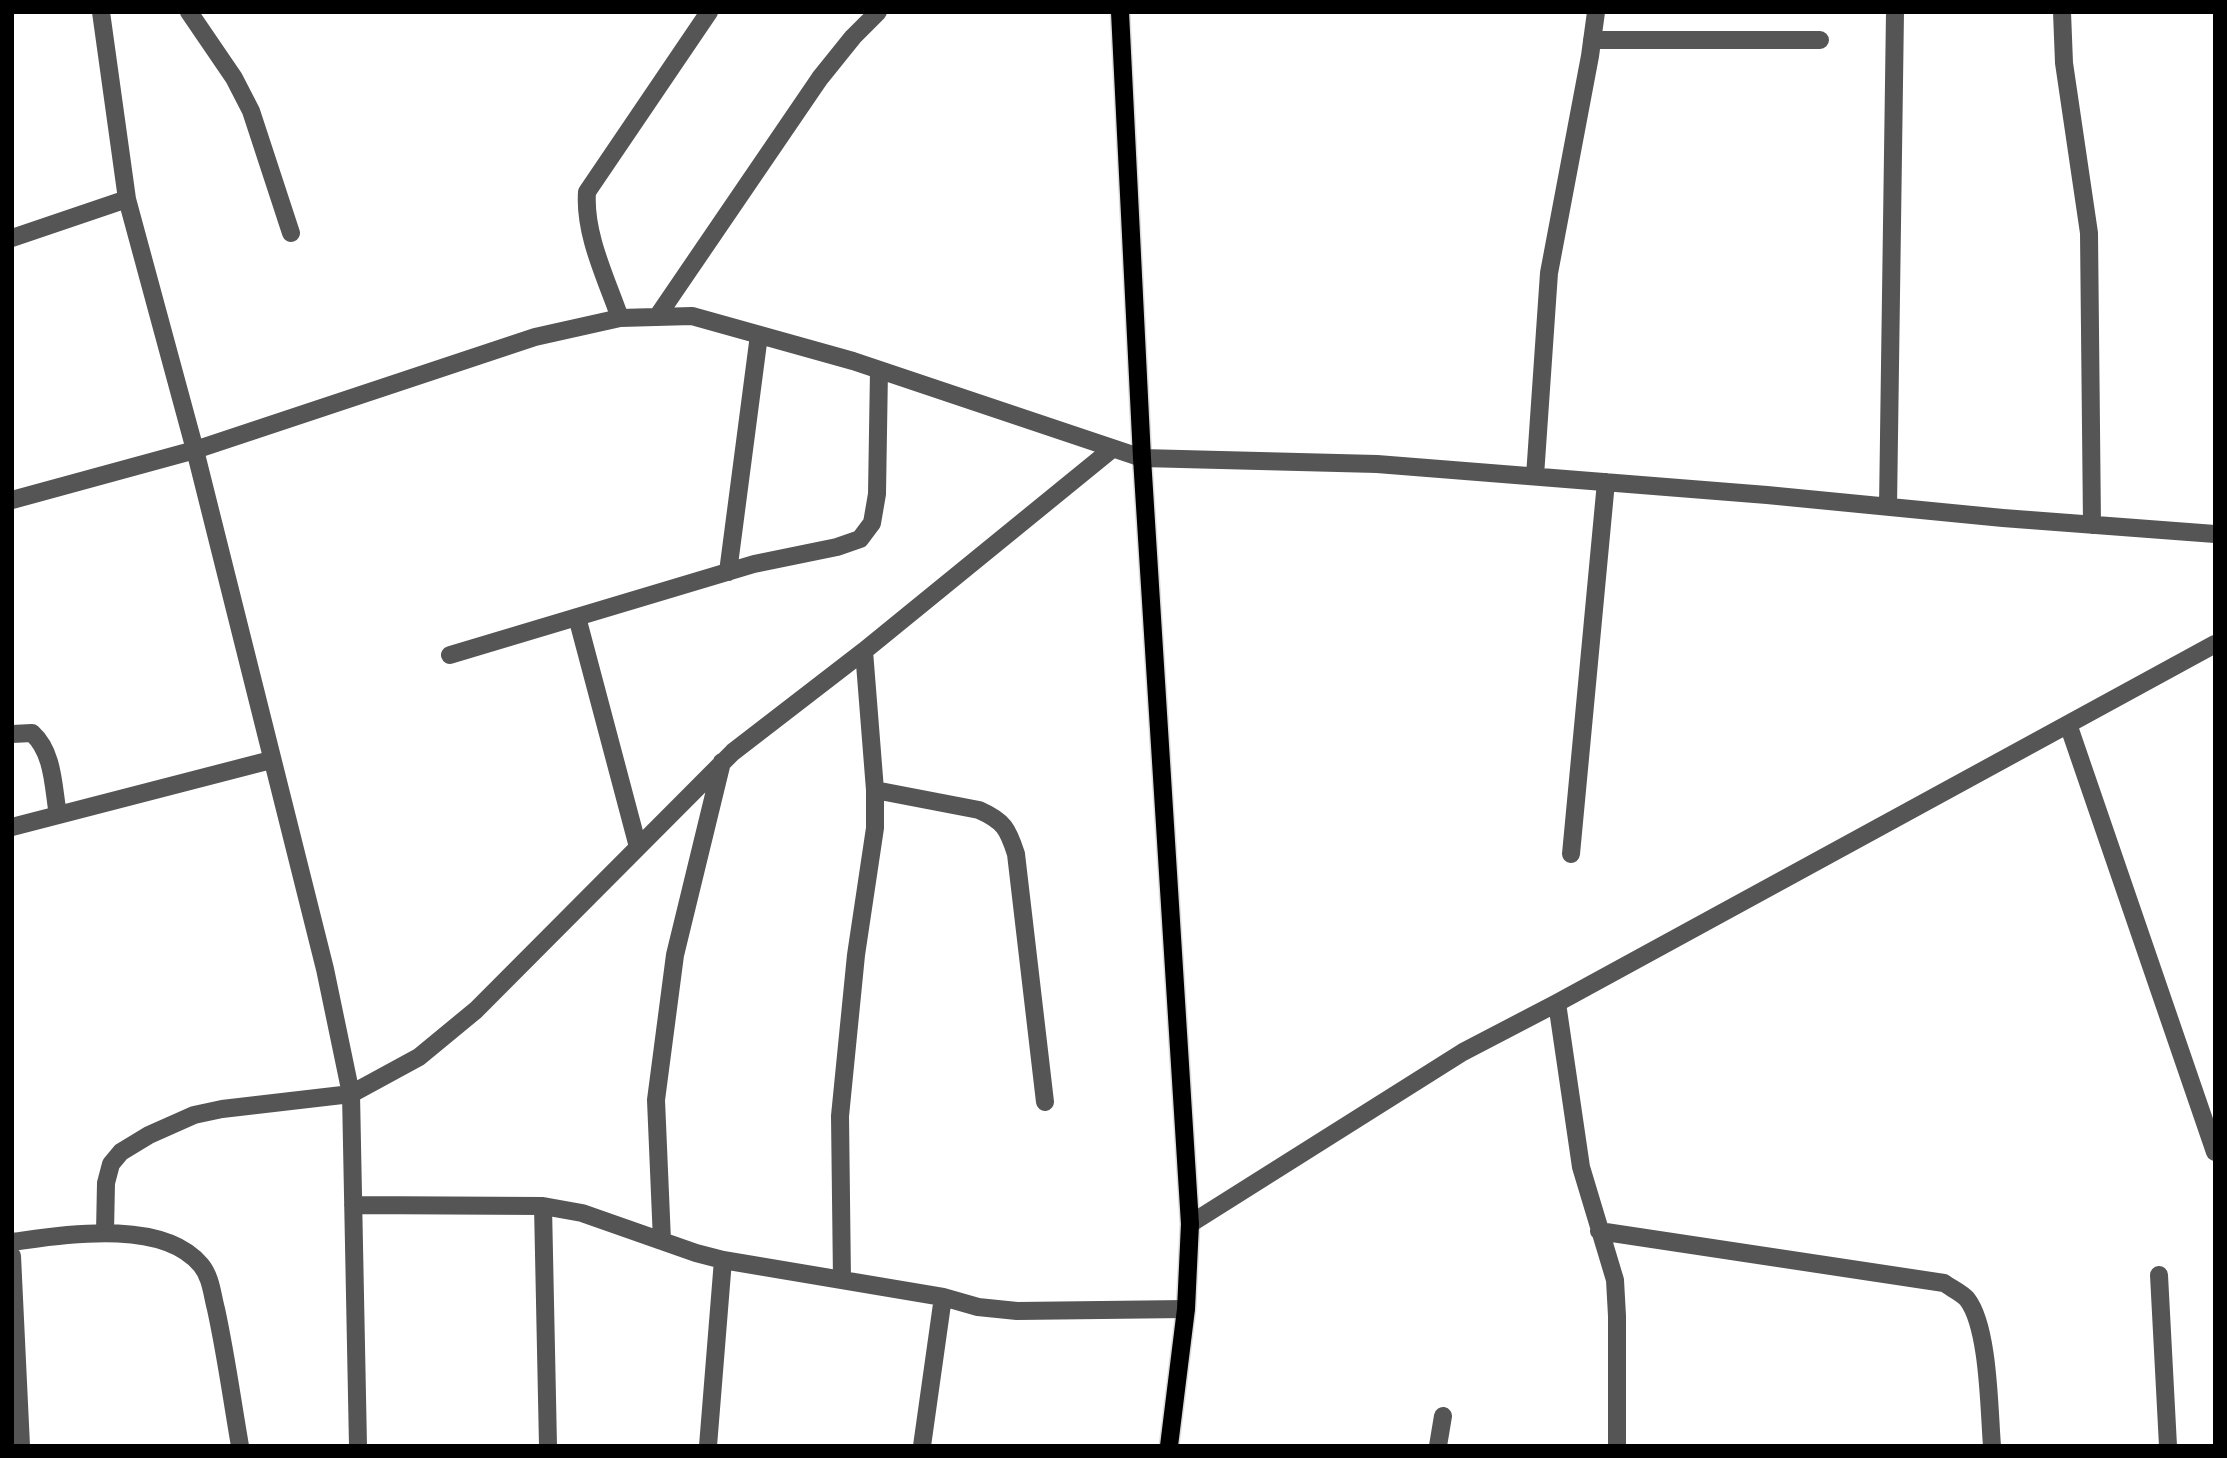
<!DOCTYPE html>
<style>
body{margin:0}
#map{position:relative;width:2227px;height:1458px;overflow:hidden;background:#fff;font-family:"Work Sans",sans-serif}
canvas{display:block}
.frame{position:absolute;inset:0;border:14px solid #000;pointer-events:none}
</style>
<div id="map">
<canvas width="2227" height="1458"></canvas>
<div class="frame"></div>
</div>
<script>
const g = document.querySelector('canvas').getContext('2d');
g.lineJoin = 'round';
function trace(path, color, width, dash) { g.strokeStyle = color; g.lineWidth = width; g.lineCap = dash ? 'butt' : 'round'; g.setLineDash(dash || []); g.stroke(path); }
const major = new Path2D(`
 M1120 12 1142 458 1190 1224 1186 1309 1169 1446`);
trace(major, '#dbdbdb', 21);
trace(new Path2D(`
 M101 12 127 199 195 450 325 969 351 1094 358 1446
 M189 12 234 78 251 111 291 233
 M2062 12 2064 63 2089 233 2092 525
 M1592 40H1820
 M12 238 127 199
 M657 317 820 78 853 37 878 12
 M620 318C606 278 584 234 587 192L709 12
 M1535 476 1549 273 1590 56 1596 12
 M12 500 195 450 535 337 620 318 692 316 853 361 1142 458 1377 464 1767 495 2003 518 2215 534
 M1888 507 1895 12
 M728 572 759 335
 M577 617 638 847
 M450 655 754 564 837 547 860 539 872 523 877 494 879 370
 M2068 724 2215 1152
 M12 734 32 733C54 753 53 787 58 815
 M875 790 979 810C1004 821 1008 829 1016 854L1045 1102
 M12 827 271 760
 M1571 854 1606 482
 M1557 1003 1581 1167 1615 1280 1617 1316V1446
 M353 1205 543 1206 582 1213 696 1253 723 1260 943 1297 978 1307 1017 1311 1186 1309
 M543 1206 548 1446
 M1190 1224 1463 1052 1557 1003 2215 644
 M1599 1231 1944 1283C1951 1288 1962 1293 1967 1299 1989 1327 1989 1410 1992 1446
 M105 1232 106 1183 111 1164 121 1152 149 1135 194 1115 222 1109 351 1094 419 1057 476 1010 733 752 864 651 1112 449
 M662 1241 656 1100 675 955 722 762
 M12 1242C64 1235 162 1218 201 1265 211 1277 212 1294 216 1309 226 1355 232 1400 240 1446
 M12 1256 21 1446
 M2159 1275 2168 1446
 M842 1280 840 1116 856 955 875 828V790L864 651
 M708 1446 723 1260
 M922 1446 943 1297
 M1438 1446 1443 1416`), '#555', 18);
trace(major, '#000', 18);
</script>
